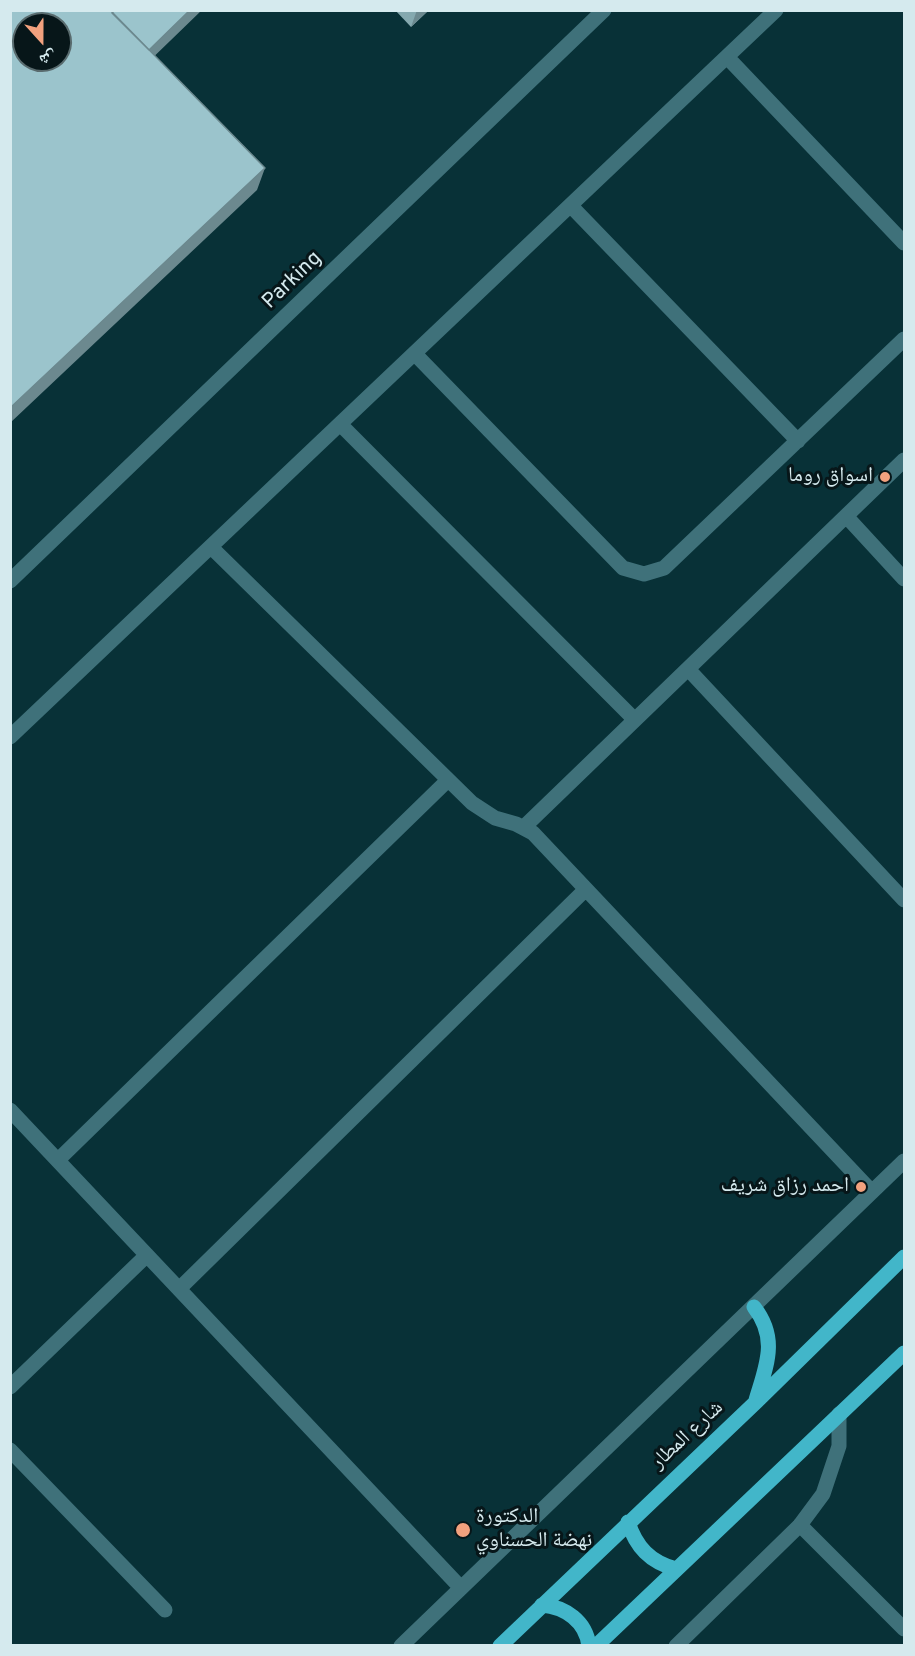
<!DOCTYPE html>
<meta charset="utf-8">
<style>
body{margin:0}
#map{position:relative;width:915px;height:1656px;overflow:hidden;background:#083137;font-family:Overpass,"Noto Naskh Arabic",sans-serif}
canvas{display:block}
.frame{position:absolute;inset:0;border:12px solid #d5eaee;pointer-events:none}
.north{position:absolute;left:12px;top:12px;width:60px;height:60px;box-sizing:border-box;background:#071619;border:2px solid #596b6e;border-radius:50%;rotate:159deg;font-size:16px;font-weight:700;line-height:24px;text-align:center;color:#d5eaee}
.north::after{content:'';display:block;margin:auto;width:21px;height:27px;background:#f2a17e;clip-path:polygon(50% 0,100% 100%,50% 72%,0 100%)}
</style>
<div id="map">
<canvas width="915" height="1656"></canvas>
<div class="frame"></div>
<div class="north">ش</div>
</div>
<script>
const g = document.querySelector('canvas').getContext('2d');
g.lineJoin = 'round';
function trace(path, color, width, dash) { g.strokeStyle = color; g.lineWidth = width; g.lineCap = dash ? 'butt' : 'round'; g.setLineDash(dash || []); g.stroke(path); }
function fillPath(path, color) { g.fillStyle = color; g.fill(path, 'evenodd'); }
function write(font, color, halo, rows, align = 'center') {
  g.font = font + ' Overpass,"Noto Naskh Arabic",sans-serif'; g.lineWidth = 6; g.setLineDash([]); g.textBaseline = 'middle'; g.strokeStyle = halo; g.fillStyle = color; for (const [text, x, y, turn = 0] of rows) {
    g.save(); g.translate(x, y); g.rotate((+turn || 0) * Math.PI / 180); g.textAlign = isNaN(turn) ? turn : align; if (halo) g.strokeText(text, 0, 0); g.fillText(text, 0, 0); g.restore();
  }
}
trace(new Path2D(`
 M727 57 904 243
 M571 206 798 441
 M415 354 623 568 644 574 664 568 904 339
 M341 425 635 720
 M846 516 904 579
 M212 548 472 803 495 818 516 824 533 833 872 1192
 M688 669 904 900
 M10 737 776 10
 M524 827 904 460
 M10 1110 461 1588
 M58 1160 448 780
 M179 1289 586 889
 M10 1387 147 1255
 M10 1450 165 1610
 M401 1646 904 1161`), '#3f717a', 15);
trace(new Path2D(`
 M10 581 604 10
 M800 1525 904 1629`), '#3f717a', 15);
trace(new Path2D(`
 M676 1646 800 1525 823 1494 839 1446V1414`), '#3f717a', 15);
trace(new Path2D(`
 M754 1307C779 1339 766 1366 756 1400
 M628 1522C636 1547 650 1562 676 1569
 M542 1605C565 1607 586 1621 589 1646
 M500 1646 756 1402 904 1257
 M596 1646 904 1353`), '#42b6c9', 15);
fillPath(new Path2D(`
 M395 10H429L411 27Z`), '#85a9af');
fillPath(new Path2D(`
 M190 10H202L139 71 146 53Z
 M417 10H429L411 27Z
 M265 168 257 190 10 423V408Z`), '#6c898f');
const building = new Path2D(`
 M10 10H110L265 168 10 408ZM24 24H60V60H24Z
 M115 10H190L149 50 112 13Z`);
fillPath(building, '#9bc4cc');
trace(building, '#6c898f', 1.5);
for (const [x, y, r, color] of [
 [885,477,6,"#f2a17e"],
 [861,1187,6,"#f2a17e"],
 [463,1530,8,"#f2a17e"]
]) { const dot = new Path2D(); dot.arc(x, y, r, 0, 2 * Math.PI); g.fillStyle = color; g.fill(dot); trace(dot, '#071619', 2); }
write('21px', '#d5eaee', '#071619', [
 ["Parking",293,281,-44],
 ["شارع المطار",688,1436,-43]
]);
write('21px', '#d5eaee', '#071619', [
 ["اسواق روما",873,477],
 ["احمد رزاق شريف",849,1187],
 ["الدكتورة",476,1518,"left"],
 ["نهضة الحسناوي",476,1542,"left"]
], 'right');
</script>
